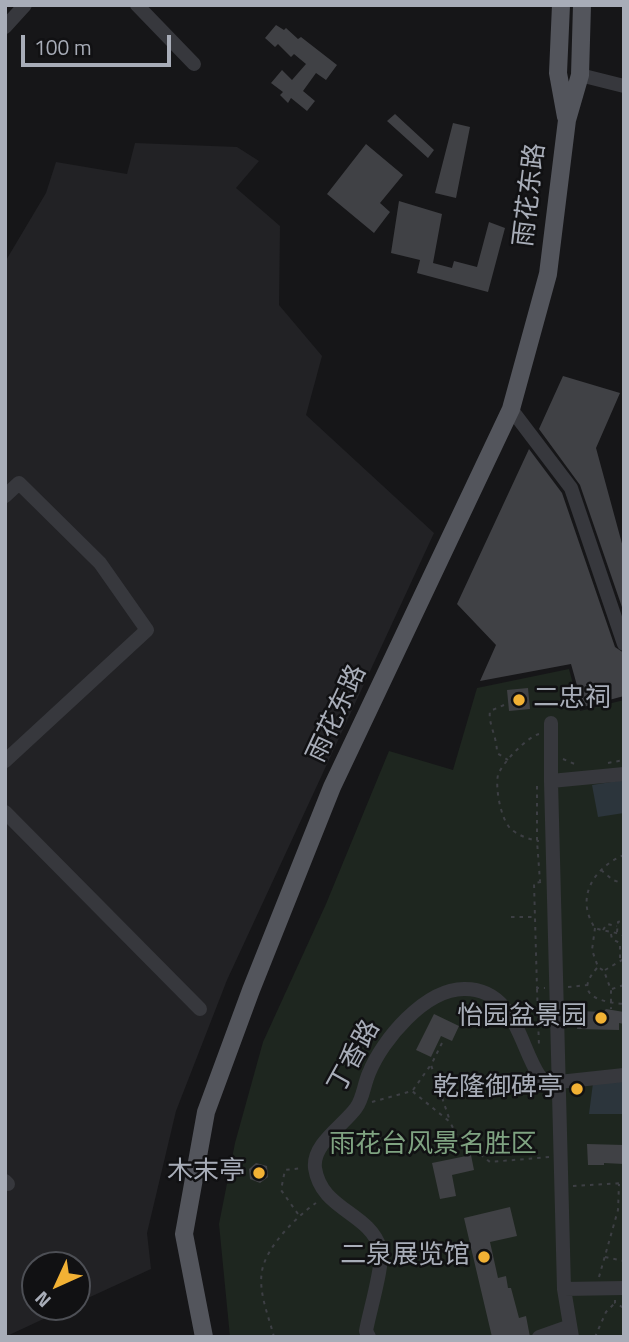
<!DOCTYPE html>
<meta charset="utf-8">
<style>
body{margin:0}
#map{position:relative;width:629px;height:1342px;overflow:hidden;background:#161618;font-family:"Titillium Web",sans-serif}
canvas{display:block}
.frame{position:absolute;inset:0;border:7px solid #a8adb8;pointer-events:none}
.north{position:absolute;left:21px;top:1251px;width:70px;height:70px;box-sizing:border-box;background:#111113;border:2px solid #4d4f55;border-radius:50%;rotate:225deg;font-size:19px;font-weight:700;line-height:28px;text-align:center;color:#a8adb8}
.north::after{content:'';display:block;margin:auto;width:24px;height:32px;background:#f2b134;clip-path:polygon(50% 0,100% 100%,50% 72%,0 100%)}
.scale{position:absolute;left:21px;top:35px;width:150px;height:32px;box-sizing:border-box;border:4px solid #a8adb8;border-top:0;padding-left:9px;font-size:21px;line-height:24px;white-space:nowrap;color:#a8adb8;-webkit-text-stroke:5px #111113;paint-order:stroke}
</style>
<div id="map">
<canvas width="629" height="1342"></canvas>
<div class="frame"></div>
<div class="north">N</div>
<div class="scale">100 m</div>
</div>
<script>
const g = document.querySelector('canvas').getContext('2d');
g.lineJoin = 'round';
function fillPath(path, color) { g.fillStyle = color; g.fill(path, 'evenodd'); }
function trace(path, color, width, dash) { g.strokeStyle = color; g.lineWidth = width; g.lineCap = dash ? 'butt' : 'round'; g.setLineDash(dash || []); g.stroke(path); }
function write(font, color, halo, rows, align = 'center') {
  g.font = font + ' "Titillium Web","Noto Sans SC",sans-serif'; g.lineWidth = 5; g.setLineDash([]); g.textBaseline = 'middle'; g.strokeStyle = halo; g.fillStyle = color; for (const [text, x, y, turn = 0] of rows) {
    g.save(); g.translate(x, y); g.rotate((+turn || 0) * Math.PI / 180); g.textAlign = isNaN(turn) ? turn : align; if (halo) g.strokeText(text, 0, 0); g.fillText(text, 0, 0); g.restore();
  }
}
fillPath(new Path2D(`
 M135 143 237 147 259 161 236 188 280 226 279 305 322 356 306 415 434 533 227 980 176 1111 147 1233 151 1269 77 1303V1265H35V1307H69L7 1336 5 1333V262L46 193 56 162 127 174Z`), '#222225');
fillPath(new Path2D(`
 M569 669 580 711 624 700V1337H230L219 1224 235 1143 263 1042 326 904 389 751 453 770 477 688Z`), '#1e261f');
fillPath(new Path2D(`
 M624 780V813L598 817 592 785Z
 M624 1081V1114H589L593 1083Z`), '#2c353c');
fillPath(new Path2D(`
 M276 25 284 30 286 28 298 39 301 37 337 65 326 80 316 73 303 91 315 101 307 111 291 98 288 103 280 95 283 92 271 83 282 70 292 80 306 64 294 54 291 57 278 44 275 47 265 38Z
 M395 114 434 150 428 158 387 121Z
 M453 123 470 127 456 198 435 193Z
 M366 144 403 175 380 203 390 212 374 233 327 194Z
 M399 201 442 214 433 263 452 268 454 261 477 267 489 222 505 228 488 292 417 273 420 260 391 253Z
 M563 376 620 393 596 448 624 551V613L580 485 539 429Z
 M529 449 562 493 615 647 624 653V696L583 707 571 664 480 681 496 645 457 604Z
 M528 688 530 709 509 711 507 690Z
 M606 1009 624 1012V1024L619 1023V1030L577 1029 579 1011 603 1012Z
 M434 1014 459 1026 452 1041 441 1036 431 1057 416 1050Z
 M587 1144 624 1145V1164L604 1163V1165H588Z
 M471 1155 474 1170 452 1175 456 1196 440 1199 432 1163Z
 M256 1163 267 1166 268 1177 260 1183 250 1179 249 1169Z
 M510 1207 517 1236 490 1242 498 1278 506 1276 508 1288H511L519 1318 526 1316 530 1337H492L464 1218Z`), '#404145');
trace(new Path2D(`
 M504 705 490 711C488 724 497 736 497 753L508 760
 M539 734C527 737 502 763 498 775 495 788 501 819 510 828 517 835 530 840 539 841
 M563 759 577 765
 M608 763 624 760
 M537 786V841L540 881
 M624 855C593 868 575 898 595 928 605 932 615 931 624 936
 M601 870 613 880 624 884
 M541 882 534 883 537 988H545
 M511 917H534
 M595 928 592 950 598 967 604 971 611 990V1009
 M603 930 607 924 617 926
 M617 932 618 922 624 920
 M611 934 612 939 620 943V963
 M597 968C572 996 601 1002 624 1004
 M605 970 624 959
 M568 987 588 985
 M537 989 539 1046
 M612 989 624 985
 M442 1043 431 1065 450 1121
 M413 1090 430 1066
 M372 1102 412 1091 450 1122 457 1136 490 1162 549 1157
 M573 1186 624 1183
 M298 1214 281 1190 285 1170 303 1168
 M605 1257 624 1261
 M599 1277 618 1210 619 1184
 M615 1300V1303L624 1308
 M274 1337C269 1317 258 1292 262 1271 266 1247 296 1217 316 1203
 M595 1337 606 1312 615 1303
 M624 1337V1336`), '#3d3f44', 2, [3.5, 5]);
trace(new Path2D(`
 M137 5 194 64
 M5 27 25 5
 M580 75 624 86
 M511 409 571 488 624 644
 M5 496 19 483 100 563 147 630 5 761
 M551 723V781
 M5 812 200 1009
 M559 1082 624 1075
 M5 1181 8 1184
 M564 1289 624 1288
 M369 1337 366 1331C369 1313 385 1261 380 1248 369 1212 321 1210 315 1168 312 1144 344 1125 356 1108 363 1099 364 1084 369 1073 382 1040 425 989 464 989 529 988 519 1084 559 1089
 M539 1337 570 1326
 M572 1337 564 1289 551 781 624 774`), '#37383d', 14);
trace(new Path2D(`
 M561 5 558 73 566 117
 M204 1337 184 1234 206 1112 251 990 332 787 511 409 548 274 567 120 580 75 582 5`), '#53555c', 18);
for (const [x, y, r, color] of [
 [519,700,7,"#f2b134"],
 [601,1018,7,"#f2b134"],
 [577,1089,7,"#f2b134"],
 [259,1173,7,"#f2b134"],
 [484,1257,7,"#f2b134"]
]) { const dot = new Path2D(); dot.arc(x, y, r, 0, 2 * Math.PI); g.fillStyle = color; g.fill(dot); trace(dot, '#111113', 2.5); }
write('26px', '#a8adb8', '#111113', [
 ["雨花东路",531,195,-83],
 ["雨花东路",338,714,-65],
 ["丁香路",355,1057,-61]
]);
write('26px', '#a8adb8', '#111113', [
 ["二忠祠",533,700,"left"],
 ["怡园盆景园",587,1018],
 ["乾隆御碑亭",563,1089],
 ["木末亭",245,1173],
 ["二泉展览馆",470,1257]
], 'right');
write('26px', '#7fa381', '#111113', [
 ["雨花台风景名胜区",433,1146]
]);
</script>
